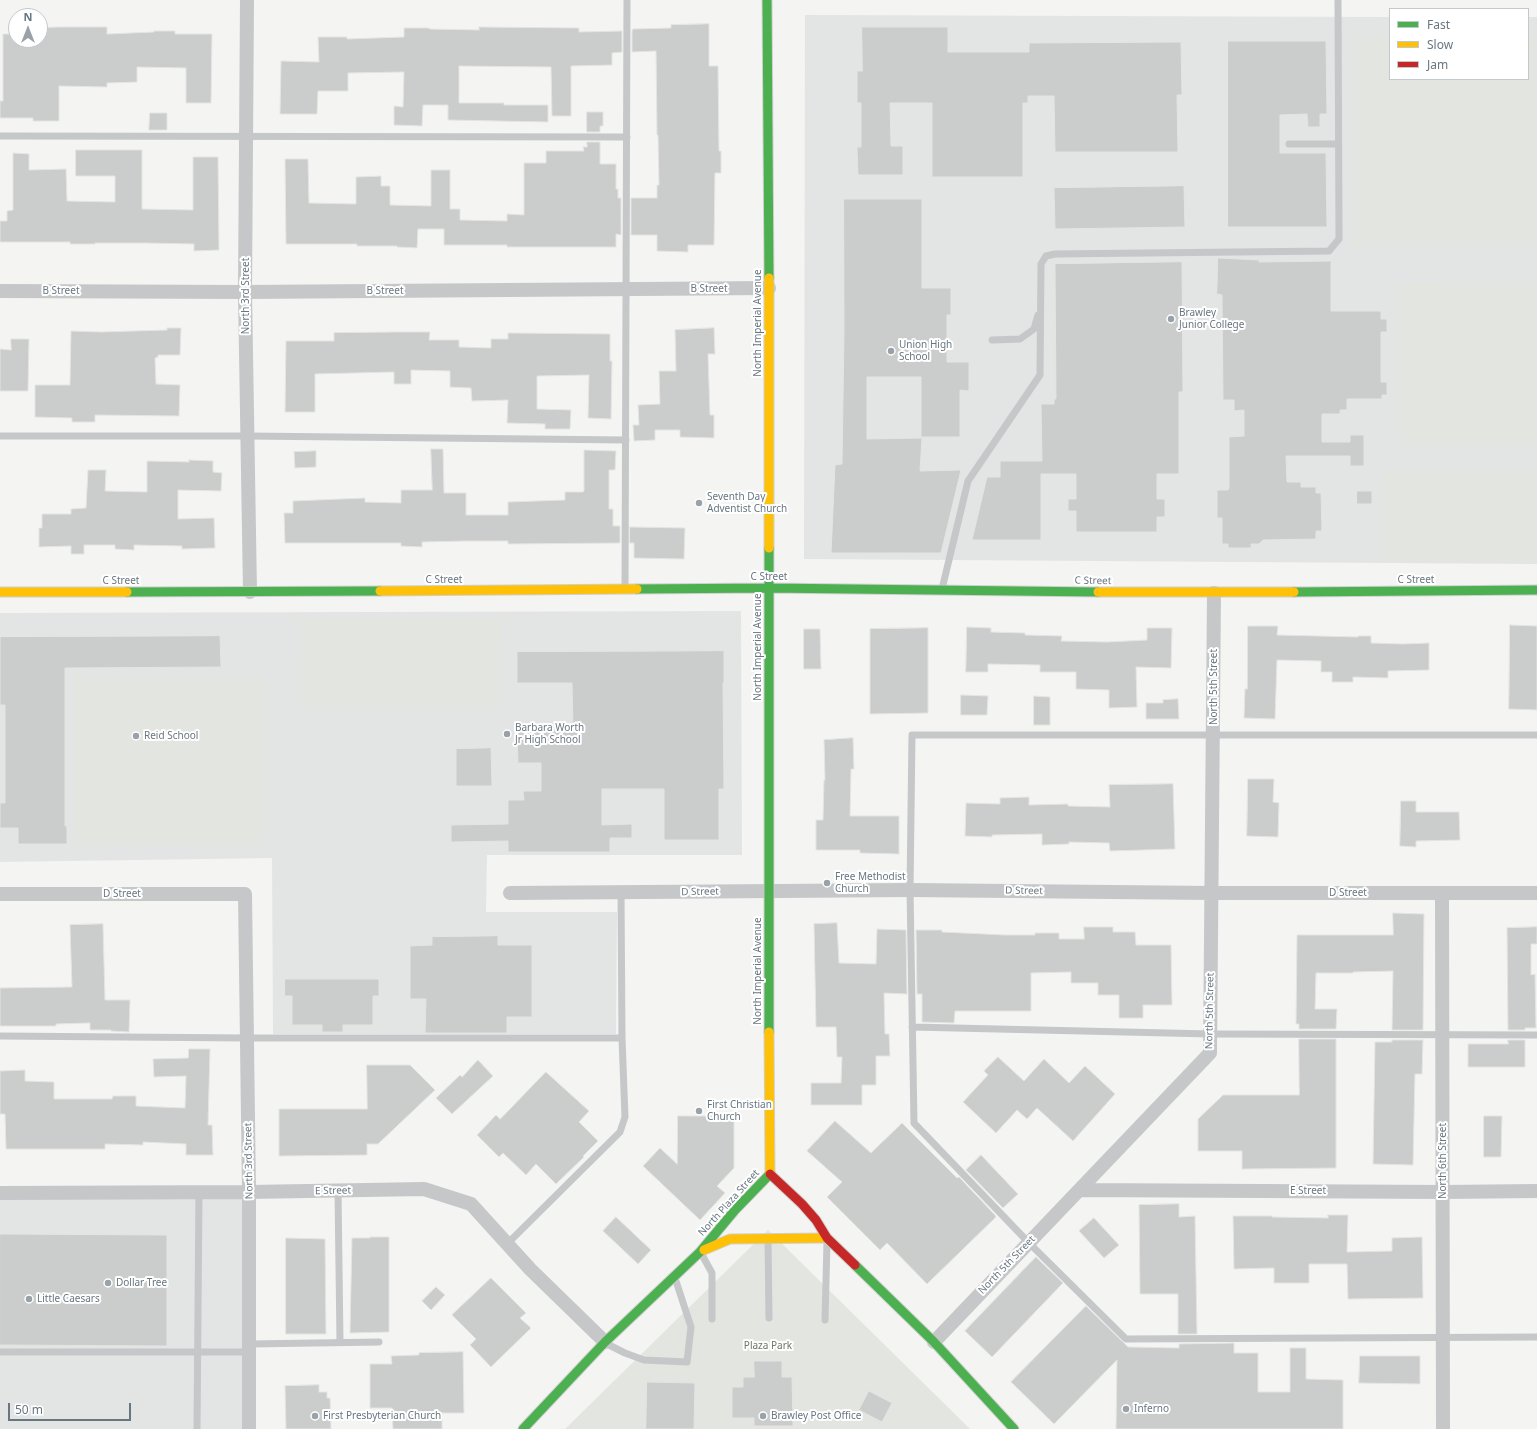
<!DOCTYPE html>
<style>
body{margin:0}
#map{position:relative;width:1537px;height:1429px;overflow:hidden;background:#f4f4f3;font-family:"Noto Sans",sans-serif}
canvas{display:block}
.legend{position:absolute;left:1389px;top:8px;width:140px;height:72px;box-sizing:border-box;background:#fff;border:1px solid #c3c8cc;margin:0;padding:5px 7px;list-style:none;font-size:12px;color:#687680}
.legend li{display:flex;align-items:center;gap:8px;height:20px}
.legend b{width:20px;border:1px solid #c3c8cc}
.north{position:absolute;left:8px;top:8px;width:40px;height:40px;box-sizing:border-box;background:#fff;border:1px solid #c3c8cc;border-radius:50%;rotate:0deg;font-size:11px;font-weight:700;line-height:16px;text-align:center;color:#687680}
.north::after{content:'';display:block;margin:auto;width:14px;height:18px;background:#99a2a8;clip-path:polygon(50% 0,100% 100%,50% 72%,0 100%)}
.scale{position:absolute;left:8px;top:1403px;width:123px;height:18px;box-sizing:border-box;border:2px solid #687680;border-top:0;padding-left:5px;font-size:12px;line-height:14px;white-space:nowrap;color:#687680;-webkit-text-stroke:3px #fff;paint-order:stroke}
</style>
<div id="map">
<canvas width="1537" height="1429"></canvas>
<ul class="legend">
<li><b style="height:5px;background:#4caf50"></b>Fast</li>
<li><b style="height:5px;background:#ffc107"></b>Slow</li>
<li><b style="height:5px;background:#c62828"></b>Jam</li>
</ul>
<div class="north">N</div>
<div class="scale">50 m</div>
</div>
<script>
const g = document.querySelector('canvas').getContext('2d');
g.lineJoin = 'round';
function fillPath(path, color) { g.fillStyle = color; g.fill(path, 'evenodd'); }
function trace(path, color, width, dash) { g.strokeStyle = color; g.lineWidth = width; g.lineCap = dash ? 'butt' : 'round'; g.setLineDash(dash || []); g.stroke(path); }
function write(font, color, halo, rows, align = 'center') {
  g.font = font + ' "Noto Sans",sans-serif'; g.lineWidth = 4; g.setLineDash([]); g.textBaseline = 'middle'; g.strokeStyle = halo; g.fillStyle = color; for (const [text, x, y, turn = 0] of rows) {
    g.save(); g.translate(x, y); g.rotate((+turn || 0) * Math.PI / 180); g.textAlign = isNaN(turn) ? turn : align; if (halo) g.strokeText(text, 0, 0); g.fillText(text, 0, 0); g.restore();
  }
}
fillPath(new Path2D(`
 M805 15 1390 17V79H1528V17H1537V564L804 559Z
 M741 611 742 855H487L486 912H617L616 1034H273L272 858 0 862V613Z
 M249 1192V1429H0V1193Z`), '#e3e4e4');
fillPath(new Path2D(`
 M1354 37H1390V79H1528V37H1537V247H1354Z
 M1400 284 1537 285V445H1400Z
 M1382 471H1537V561H1382Z
 M302 619H500L502 709 301 711Z
 M75 677H264V846H75Z
 M768 1230 970 1429H565Z`), '#e3e5e1');
const building = new Path2D(`
 M709 24V66H718L719 151H721V173H715L714 245H688V252L657 251V235H631V198H657V185H659L658 135H657L656 51 632 52V31L633 29 671 28V25Z
 M59 27H107V34L154 32V31H175V34H212L211 103H186V68L137 67V82L107 83V87L59 86V121H33V118H0V101H3V34H16V40H40V28Z
 M479 27 579 28V32L622 31V52L612 53V65L571 66V116H552L551 67 459 66V103H504V105H548V122L448 120V105H423L422 126 394 125V106L403 107 404 72 348 73V91H318L317 114H280L281 61 319 62 318 37H347V39L404 37V28H429V29L479 30Z
 M862 27H948V52H1029V43L1181 42 1182 95H1177L1178 152H1055L1054 96H1028V103H1023V177H932V103H890L891 146H903V175H858L857 147H861V103H857V71H862Z
 M1228 41H1326L1327 114H1320V127H1308L1307 114 1280 115V153H1326L1327 227H1228Z
 M587 112H603V126H600V132H587Z
 M150 113H167V130H149Z
 M587 142H600V164H616V189H618V198H621V235L616 234V247H507V245H444V229H418L417 248 397 247V246H357V244H286L285 159H308L309 203 356 204V177L381 176V186H390V205L431 206V170H450V209H460V220L507 221V214L524 215V163H546V151H584L583 147H587Z
 M76 150H142V209L193 210V157H218L219 250 194 251V244L146 243H95V244H70V242H0V221H7V211L13 210V153L29 154V170L66 169 67 201 115 202V176H76Z
 M1184 186 1185 227 1055 229 1054 188Z
 M844 199H922V288H951V315H947V362H969V391L960 390V437H921V377H867V439L922 438 920 471 961 470 941 553H831L835 465 842 464 844 334Z
 M1218 258 1259 260V262L1331 261V311H1381V319H1387V332H1381V382H1387V395H1382V399H1347V410H1340V414H1322V442H1350V435H1364V466H1350V456H1286L1287 482H1301V487H1316V493H1321L1322 531H1316V539L1263 540 1259 544H1251V548H1228V544H1222V518H1217V490H1228L1229 488V437L1244 436V410L1234 411V400H1223L1222 295 1217 294Z
 M1182 262 1183 392H1179V474H1157V499H1165V517H1157V532H1076V511H1068V499H1076V474H1041V540H972L987 477H1000V461H1042L1041 404H1054V399H1056L1055 264Z
 M167 328H181L180 355H158V357L155 358 156 384 180 385 179 416 95 415V422H72V418L35 417V385H70L71 331 101 332 167 330Z
 M714 328 715 354H708L710 415H714V438L680 437V430H655V440L634 441 633 425H639L638 405 660 404 659 371H676L675 330Z
 M395 332H430L429 340H459V347L491 348V339H508V333L610 334V361H612L611 419 588 418 589 375 537 376V409L571 410 570 429H545V424L507 423 508 400 472 401 471 388 450 387V371L411 370V384H394V372L315 374V412H285L286 341H334V333Z
 M11 339H29L28 391H0V349L11 350Z
 M431 449H443L444 493H466V515H508V502L565 500V492H583L584 491V450L616 451 615 470H609V509H613V526H620V543L508 544V541H466L422 542V547L401 546V543H285L284 513H293V501L365 498V502L401 503V490H432Z
 M316 451V467L295 468 294 452Z
 M189 460 213 461V472L222 473 221 491 178 490V519L214 518 215 548 182 549V546L134 545V550L115 549V545H84V554H71V546L39 547V528H42V514H71V509L86 508 88 470H106L105 491 147 492V461L189 462Z
 M1357 491H1372V504H1357Z
 M630 527 685 528 684 559 634 558V543H630Z
 M1510 625 1537 626V710L1509 709Z
 M1248 626H1278L1277 635 1358 637V636H1371V643L1403 644 1429 643V670L1388 671V678L1353 677V682H1332V672H1321V661L1277 660 1275 719 1244 718 1245 689H1247Z
 M967 627 991 628V632L1025 633V635L1062 636 1061 641 1107 642 1147 640V628H1172L1171 668 1136 667 1137 707 1109 708V690L1076 689V672H1040V665L988 664V672H966Z
 M928 628V713L870 714V629Z
 M804 629H820L821 669H804Z
 M220 636 221 667 65 668V826H67V844H18V828H0V803H5V705H0V637Z
 M724 651V683H723L724 789H719V840H664V789H602V825L632 824V838H610V852H508V841L451 842V825L508 824V800H524L523 791H541V763H518L517 731 573 730 572 683H517V652Z
 M961 695 988 696 987 715H961Z
 M1034 696 1050 697V725H1034Z
 M1178 699 1179 719H1146V703H1163V700Z
 M853 738 854 769H851L850 816H899V854L860 853V850H816V820H823L824 780H825L824 740Z
 M491 748 492 786H456V749Z
 M1248 779H1274L1273 802 1279 803 1278 837 1247 836Z
 M1173 784 1175 849 1110 851 1109 843 1069 842V844L1042 845V834L992 835V837L965 836 966 803 1000 804V798L1029 797V805L1068 804V806L1110 807 1109 785Z
 M1401 801H1416V812H1459L1460 840 1416 841V847L1400 846Z
 M1393 913 1424 914 1423 1030H1392L1393 971 1353 972V973H1316L1315 1009H1337L1336 1029H1299V1024H1296L1297 935H1393Z
 M837 923 839 963 876 964 877 929 906 930 907 994 884 993 885 1034H889L890 1056H876V1085H862V1105H811V1083H841L842 1057H837L836 1027H816L814 924Z
 M103 924 105 1000H130L129 1032 111 1031V1030H90V1023L56 1024V1026H0V988L72 987 70 925Z
 M1084 927H1113V932H1135L1136 945H1171L1172 1005H1143V1018H1119V995H1098V983H1071V972L1031 973V1011H955L954 1023 922 1022V994H917L916 930H942V932L1005 935H1035V933H1059V939H1084Z
 M1537 927V944H1531V975L1535 974 1536 1028H1525V1030H1508L1507 928Z
 M498 936V945H532V1017H507V1033H425L426 999H410V946L432 945V937Z
 M285 979H379V996H373V1025H343V1032H322V1025H292V996H285Z
 M1299 1039H1336V1168L1242 1169V1151H1198V1119L1223 1095H1299Z
 M1392 1040H1423L1422 1074H1415L1413 1165 1373 1164 1375 1042H1392Z
 M1508 1040H1525V1067H1468V1044H1508Z
 M189 1049H210L208 1125H212L213 1155H186V1144L143 1142V1145L105 1144V1149H6L5 1114H0V1071L25 1070V1081L54 1082V1099H112L113 1096H136V1106L185 1108 186 1076 154 1077 153 1059 188 1058Z
 M998 1057 1024 1081 1044 1059 1069 1083 1085 1066 1115 1094 1073 1141 1037 1108 1027 1119 1017 1110 996 1133 963 1102 988 1075 984 1071Z
 M478 1060 493 1076 452 1114 436 1098 460 1075 462 1077Z
 M367 1065H410L435 1090 378 1144H367V1155L279 1156V1109H367Z
 M546 1072 589 1111 579 1122 598 1141 583 1156 584 1157 556 1184 536 1164 526 1175 503 1153 499 1157 477 1135 496 1115 500 1119Z
 M678 1116H734V1168L717 1186 725 1193 700 1220 643 1166 660 1148 677 1164Z
 M1484 1116H1502L1501 1157H1484Z
 M835 1121 871 1153 902 1123 957 1178 959 1177 995 1215 996 1217 927 1284 887 1243 880 1250 827 1197 842 1182 807 1151Z
 M981 1155 1018 1194 1003 1208 966 1170Z
 M1179 1204V1217L1195 1216 1197 1334H1178V1294H1140L1139 1205Z
 M1328 1215H1348L1347 1252 1392 1251V1238L1422 1237 1423 1298 1348 1299 1347 1264H1309V1283H1274V1268L1234 1269 1233 1216H1272V1217L1328 1218Z
 M616 1217 651 1250 638 1264 603 1231Z
 M1094 1218 1119 1245 1104 1258 1079 1231Z
 M0 1234 167 1235V1346L0 1345Z
 M370 1237H389V1332L350 1333 352 1238H370Z
 M286 1238 325 1239 326 1334H286Z
 M1036 1257 1063 1283 992 1357 965 1331Z
 M491 1278 526 1313 520 1318 531 1328 491 1367 470 1345 476 1339 452 1315Z
 M436 1287 445 1295 431 1310 422 1301Z
 M1086 1306 1128 1347 1179 1348V1344L1234 1343V1353H1258V1392H1290V1348H1306V1379L1343 1380V1429H1116L1117 1360 1054 1424 1011 1382Z
 M463 1352 464 1413H442V1429H393L392 1408H370V1364H392L391 1356 419 1355V1353Z
 M1360 1356H1420V1384L1359 1383Z
 M754 1361H782V1377H792L793 1426H754V1418H732V1387H743V1377H754Z
 M647 1382 695 1383 694 1429H646Z
 M319 1385V1392H327V1398H330L331 1429H286L285 1386Z
 M869 1391 892 1403 882 1422 859 1410Z`);
fillPath(building, '#cbcccc');
trace(building, '#e4e4e2', 1);
const fast = new Path2D(`
 M767 0 769 278
 M769 548V1032
 M637 589 769 588 1098 592
 M127 592 380 591
 M1294 592 1537 590
 M855 1265 934 1342 1014 1429
 M523 1429 605 1342 700 1252 735 1210 770 1174`);
const slow = new Path2D(`
 M769 548V278
 M380 591 637 589
 M0 592H127
 M1098 592H1294
 M769 1032 770 1174
 M704 1250 730 1239 827 1238`);
const jam = new Path2D(`
 M770 1174 802 1204 816 1220 827 1238 855 1265`);
trace(fast, '#cfd0d0', 11);
trace(slow, '#cfd0d0', 11);
trace(jam, '#cfd0d0', 11);
trace(new Path2D(`
 M0 136 627 137
 M1289 144H1338
 M992 340 1020 339 1034 329 1038 315
 M0 436H247L626 440
 M625 588 627 0
 M942 589 968 481 1040 375 1041 264 1046 256 1055 254 1329 251 1339 239 1338 0
 M1537 735H912L910 890 914 1123 1029 1243 1126 1339 1537 1337
 M912 1027 1210 1034 1537 1035
 M0 1036 247 1038H622L621 892
 M338 1191 340 1342
 M768 1239 769 1318
 M508 1243 620 1132 625 1117 622 1038
 M701 1253 712 1273V1319
 M825 1320 827 1242
 M605 1343 625 1353 644 1360 687 1362 691 1327 675 1278
 M250 1344 379 1342
 M0 1352H250
 M197 1429 199 1192`), '#c5c7c8', 7);
trace(new Path2D(`
 M247 0 245 292 250 592
 M0 291 245 292 769 288
 M510 893 910 890 1212 893H1537
 M1442 893 1443 1429
 M0 894H245L249 1192V1429
 M1080 1190 1443 1192 1537 1191
 M0 1193 249 1192 424 1189 471 1204 530 1269 605 1342
 M934 1342 1210 1053 1214 593`), '#c5c7c8', 14);
trace(fast, '#4caf50', 9);
trace(slow, '#ffc107', 9);
trace(jam, '#c62828', 9);
for (const [x, y, r, color] of [
 [1171,319,4,"#99a2a8"],
 [891,351,4,"#99a2a8"],
 [699,503,4,"#99a2a8"],
 [507,734,4,"#99a2a8"],
 [136,736,4,"#99a2a8"],
 [827,883,4,"#99a2a8"],
 [699,1111,4,"#99a2a8"],
 [108,1283,4,"#99a2a8"],
 [29,1299,4,"#99a2a8"],
 [1126,1409,4,"#99a2a8"],
 [315,1416,4,"#99a2a8"],
 [763,1416,4,"#99a2a8"]
]) { const dot = new Path2D(); dot.arc(x, y, r, 0, 2 * Math.PI); g.fillStyle = color; g.fill(dot); trace(dot, '#fff', 1.5); }
write('10px', '#687680', '#fff', [
 ["B Street",709,289],
 ["B Street",61,291],
 ["B Street",385,291],
 ["North 3rd Street",246,296,-90],
 ["North Imperial Avenue",758,323,-90],
 ["C Street",769,577],
 ["C Street",444,580],
 ["C Street",1416,580],
 ["C Street",121,581],
 ["C Street",1093,581,1],
 ["North Imperial Avenue",758,647,-90],
 ["North 5th Street",1214,687,-90],
 ["D Street",1024,891,1],
 ["D Street",700,892,-1],
 ["D Street",1348,893],
 ["D Street",122,894],
 ["North Imperial Avenue",758,971,-90],
 ["North 5th Street",1210,1011,-89],
 ["North 3rd Street",249,1161,-91],
 ["North 6th Street",1443,1161,-90],
 ["E Street",333,1191,-1],
 ["E Street",1308,1191],
 ["North Plaza Street",729,1203,-48],
 ["North 5th Street",1007,1265,-46]
]);
write('10px', '#687680', '#fff', [
 ["Brawley",1179,313],
 ["Junior College",1179,325],
 ["Union High",899,345],
 ["School",899,357],
 ["Seventh Day",707,497],
 ["Adventist Church",707,509],
 ["Barbara Worth",515,728],
 ["Jr High School",515,740],
 ["Reid School",144,736],
 ["Free Methodist",835,877],
 ["Church",835,889],
 ["First Christian",707,1105],
 ["Church",707,1117],
 ["Dollar Tree",116,1283],
 ["Little Caesars",37,1299],
 ["Inferno",1134,1409],
 ["First Presbyterian Church",323,1416],
 ["Brawley Post Office",771,1416]
], 'left');
write('10px', '#6a7866', '#fff', [
 ["Plaza Park",768,1346]
]);
</script>
